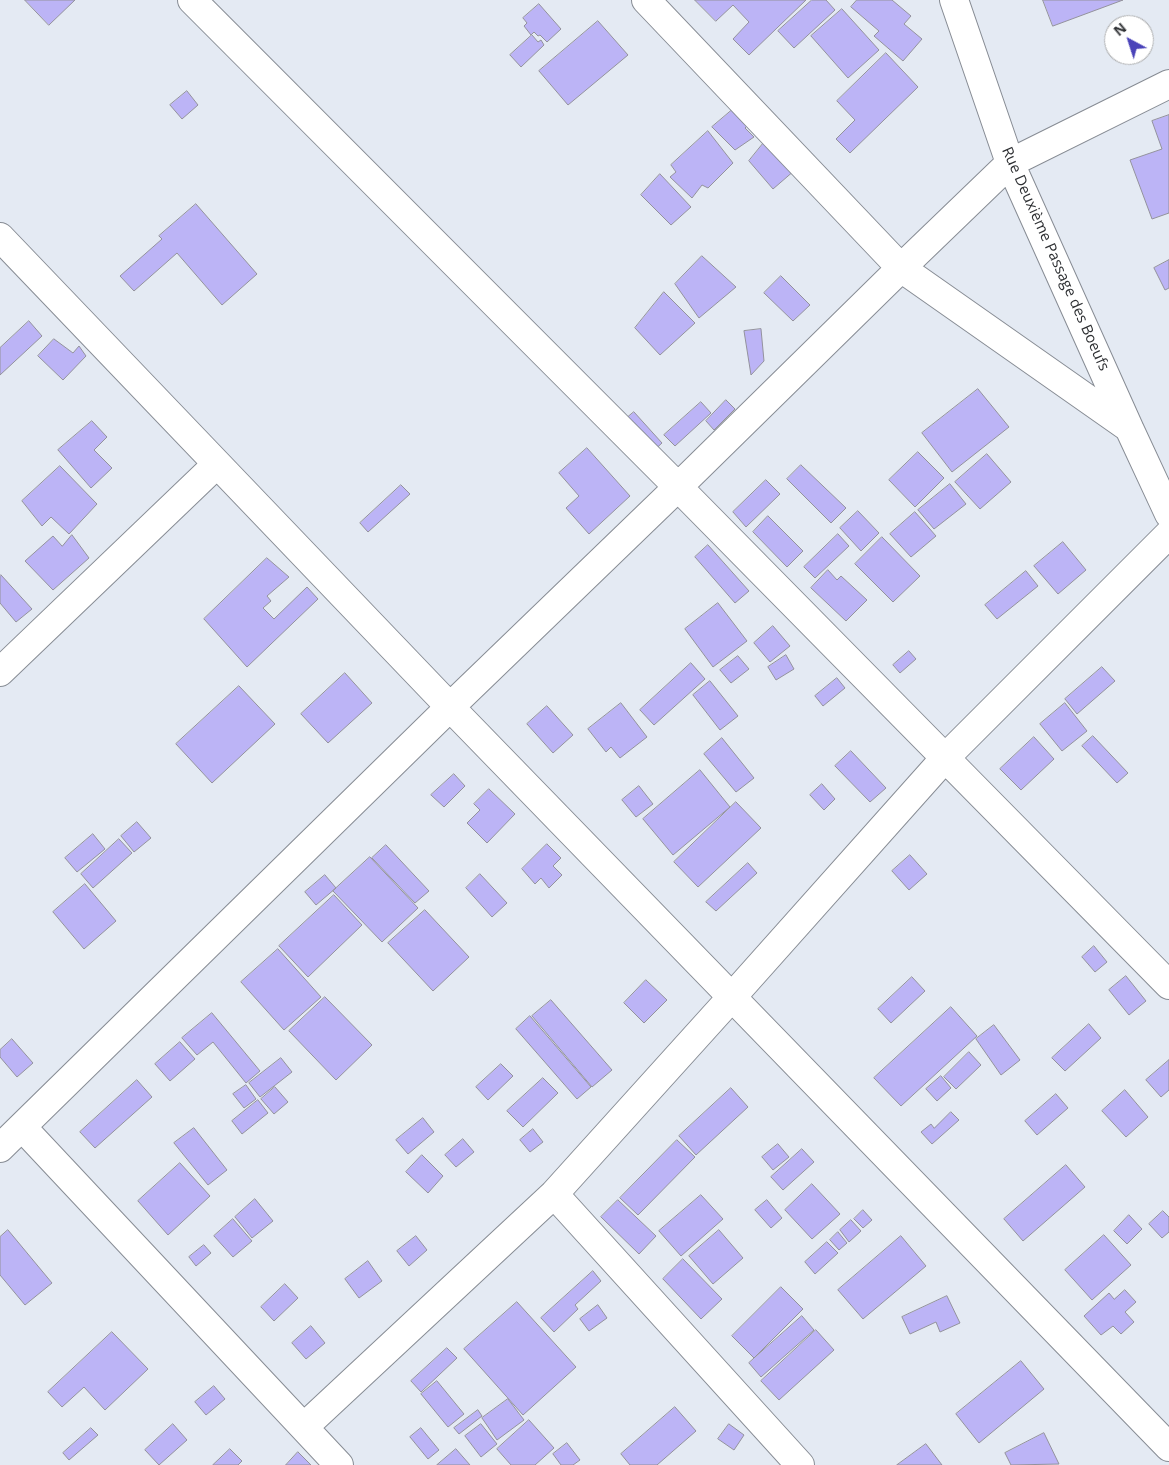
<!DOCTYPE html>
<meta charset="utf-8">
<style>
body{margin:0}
#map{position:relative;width:1169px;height:1465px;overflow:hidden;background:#e4eaf3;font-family:"Open Sans",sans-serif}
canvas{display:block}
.north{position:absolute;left:1104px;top:15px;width:50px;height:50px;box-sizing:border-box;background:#fff;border:1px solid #abacad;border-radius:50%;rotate:320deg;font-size:14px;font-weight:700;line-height:20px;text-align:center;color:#2e3033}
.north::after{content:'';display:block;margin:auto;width:18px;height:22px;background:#4a43b9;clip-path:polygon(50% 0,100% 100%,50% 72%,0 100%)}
</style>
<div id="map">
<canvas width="1169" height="1465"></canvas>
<div class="north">N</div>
</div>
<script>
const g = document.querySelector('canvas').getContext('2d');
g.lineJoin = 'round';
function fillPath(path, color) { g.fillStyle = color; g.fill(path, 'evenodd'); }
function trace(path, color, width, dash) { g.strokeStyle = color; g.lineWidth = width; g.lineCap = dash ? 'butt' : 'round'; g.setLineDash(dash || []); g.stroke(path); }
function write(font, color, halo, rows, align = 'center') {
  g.font = font + ' "Open Sans",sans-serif'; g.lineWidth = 5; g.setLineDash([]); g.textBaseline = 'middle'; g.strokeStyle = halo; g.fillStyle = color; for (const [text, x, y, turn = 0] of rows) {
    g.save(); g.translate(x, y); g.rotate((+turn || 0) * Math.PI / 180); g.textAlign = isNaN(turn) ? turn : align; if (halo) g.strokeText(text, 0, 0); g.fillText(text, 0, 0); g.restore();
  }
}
const building = new Path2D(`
 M25 0H75L49 25Z
 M695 0H806L749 55 733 39 749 22 733 5 716 21Z
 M812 0H826L835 10 794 48 778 31Z
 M857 0H892L911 16 904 24 922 39 903 61 874 36 879 31 851 7Z
 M1043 0H1123L1053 26Z
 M539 4 561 29 547 42 540 35 538 36 534 32 531 35 524 26 527 23 523 18Z
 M842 9 879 50 848 78 811 36Z
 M598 21 628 55 568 105 539 71Z
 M532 35 538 42 541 40 544 45 521 67 510 55Z
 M886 53 918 87 850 153 836 139 855 120 837 101Z
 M187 91 198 105 182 119 170 105Z
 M738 105 754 119 745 128 754 137 735 150 712 127Z
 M1169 115V213L1152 219 1130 160 1162 149 1152 121Z
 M708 131 733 163 708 188 702 185 692 198 670 177 676 172 671 165Z
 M766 140 795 170 773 189 749 161Z
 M660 174 691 207 671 225 641 195Z
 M196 204 257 274 222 305 177 253 134 291 120 276 162 239 159 236Z
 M702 256 736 287 699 318 675 284Z
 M1169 260V288L1165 290 1154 268Z
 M781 276 810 305 793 321 764 293Z
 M664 292 695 323 660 355 635 328Z
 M29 321 42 336 0 375V348Z
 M761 329 764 361 751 375 744 331Z
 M54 339 73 353 79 346 86 356 63 380 38 356Z
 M978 389 1009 427 952 472 922 433Z
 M726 400 735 409 714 430 706 421Z
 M701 402 711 413 675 446 664 435Z
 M634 412 662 443 650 454 622 422Z
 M92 421 107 437 94 450 112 468 91 488 58 450Z
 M587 448 630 496 589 534 566 508 579 496 559 473Z
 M918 452 944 478 915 507 889 480Z
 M987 454 1011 482 980 509 955 482Z
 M801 465 846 508 831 523 787 479Z
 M60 466 97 504 69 534 51 517 42 526 22 501Z
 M766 480 780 494 746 527 733 512Z
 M950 484 966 504 934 529 918 510Z
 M401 485 410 494 368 532 360 523Z
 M858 511 879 533 861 551 840 528Z
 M915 512 936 536 911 557 890 534Z
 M768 516 803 551 787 567 753 532Z
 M838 534 849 546 815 578 804 567Z
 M72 535 89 558 53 590 25 561 53 536 62 546Z
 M882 537 920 576 893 602 855 564Z
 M1063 542 1086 570 1058 594 1034 566Z
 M708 545 749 591 735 603 695 557Z
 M267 558 289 577 267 596 271 601 263 608 274 619 307 587 318 599 247 667 204 619Z
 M828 570 837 580 841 576 867 600 846 621 811 588Z
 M1026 571 1038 586 997 619 985 605Z
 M1 575 32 609 16 622 0 603V576Z
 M718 603 747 641 713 667 685 629Z
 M773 626 790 646 770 662 754 643Z
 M909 651 916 659 900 673 893 665Z
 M786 655 794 669 776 680 768 667Z
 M738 656 749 669 731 683 720 670Z
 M691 663 705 679 654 725 640 710Z
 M1102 667 1115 681 1077 714 1065 699Z
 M345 673 372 703 328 743 301 714Z
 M837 678 845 688 823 706 815 696Z
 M710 681 738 716 720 730 693 695Z
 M239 686 275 724 212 783 176 744Z
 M621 703 647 737 620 758 611 747 606 752 588 729Z
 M1065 703 1087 731 1062 751 1040 724Z
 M547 706 573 735 553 753 527 724Z
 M1093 736 1128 773 1117 783 1082 746Z
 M1034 737 1054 759 1021 790 1000 769Z
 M722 738 754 778 736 792 704 754Z
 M851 751 886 788 870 802 835 766Z
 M700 770 730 807 673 855 643 819Z
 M454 774 465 786 444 807 431 795Z
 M822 784 835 799 824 810 810 795Z
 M639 786 653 804 636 817 622 800Z
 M489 789 515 814 487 843 467 823 480 810 474 804Z
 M736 802 761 828 698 887 674 862Z
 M137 822 151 838 134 852 121 836Z
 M93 834 105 849 77 872 65 858Z
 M119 839 132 853 93 888 81 874Z
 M547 844 561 858 553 866 562 875 549 888 541 878 535 884 522 869Z
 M386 845 429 891 415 903 372 858Z
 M910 855 927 874 909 890 892 871Z
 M370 857 418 908 382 942 333 891Z
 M748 863 757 873 716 911 706 902Z
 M480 874 507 903 492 917 466 888Z
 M325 875 336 888 316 905 305 892Z
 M85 884 116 921 84 949 53 912Z
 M334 895 362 925 308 977 279 946Z
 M425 910 469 957 433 991 388 943Z
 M1094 946 1107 962 1095 972 1082 957Z
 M278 949 321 997 284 1030 241 982Z
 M1126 976 1146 1001 1129 1015 1109 990Z
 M912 977 925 991 891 1023 878 1009Z
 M646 980 667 1000 644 1023 624 1003Z
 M325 997 372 1045 336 1080 289 1031Z
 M551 1000 612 1070 592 1087 532 1016Z
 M951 1007 977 1036 901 1106 874 1078Z
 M212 1013 260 1071 246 1083 213 1042 197 1055 182 1038Z
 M530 1016 591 1087 577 1099 516 1029Z
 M1089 1024 1101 1038 1065 1071 1052 1058Z
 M994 1025 1020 1060 1001 1075 976 1039Z
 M12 1039 33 1063 17 1077 0 1057V1050Z
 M180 1042 195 1059 170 1081 155 1064Z
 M969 1052 981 1065 956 1089 944 1077Z
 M281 1058 292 1072 260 1097 249 1083Z
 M1169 1060V1090L1161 1097 1146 1080Z
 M501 1064 513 1076 488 1100 476 1087Z
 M941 1076 951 1088 937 1101 926 1089Z
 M543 1078 558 1093 523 1127 507 1111Z
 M137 1080 152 1097 95 1148 80 1132Z
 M246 1085 256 1099 244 1108 233 1094Z
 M275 1087 288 1102 274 1114 261 1099Z
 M731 1088 748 1107 696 1155 679 1136Z
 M1125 1090 1148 1117 1126 1137 1102 1111Z
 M1056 1094 1068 1108 1037 1135 1025 1121Z
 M258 1100 268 1113 242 1134 232 1121Z
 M951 1112 959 1120 932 1144 921 1132 931 1124 934 1128Z
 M423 1118 434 1132 408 1154 396 1140Z
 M194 1128 227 1170 208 1185 174 1143Z
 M533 1129 543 1142 530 1152 520 1140Z
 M463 1139 474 1152 456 1167 445 1155Z
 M677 1140 695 1157 638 1215 620 1198Z
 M778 1144 789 1157 773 1170 762 1157Z
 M802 1149 814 1162 783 1190 771 1177Z
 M422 1155 443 1176 428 1193 406 1172Z
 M180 1163 210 1196 168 1235 138 1201Z
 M1066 1165 1085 1187 1023 1241 1004 1219Z
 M812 1184 840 1214 812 1239 785 1210Z
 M701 1195 723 1219 681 1256 659 1231Z
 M255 1199 273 1221 252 1238 235 1217Z
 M618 1200 656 1236 639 1254 601 1217Z
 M767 1200 782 1218 771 1228 755 1210Z
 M863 1210 872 1220 863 1228 854 1219Z
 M1163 1211 1169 1217V1232L1162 1238 1149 1224Z
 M1129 1215 1142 1229 1127 1244 1114 1231Z
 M233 1219 252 1241 233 1257 214 1236Z
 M851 1220 861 1231 849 1242 840 1230Z
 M8 1230 52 1283 25 1305 0 1275V1237Z
 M719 1230 743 1258 713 1284 689 1256Z
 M838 1232 847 1243 839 1250 830 1240Z
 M1104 1235 1131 1265 1092 1300 1065 1270Z
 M416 1236 427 1250 409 1266 397 1251Z
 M901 1236 926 1266 863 1319 838 1290Z
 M827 1242 838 1253 815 1274 805 1262Z
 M204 1245 211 1253 196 1266 189 1257Z
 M683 1259 722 1299 701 1319 663 1279Z
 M368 1261 382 1281 359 1298 345 1279Z
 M593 1271 601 1281 575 1305 578 1309 554 1332 541 1318Z
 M285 1284 298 1298 274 1321 261 1307Z
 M781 1287 803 1309 754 1358 732 1336Z
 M1125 1290 1136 1302 1125 1312 1134 1322 1121 1334 1113 1326 1101 1335 1084 1316 1109 1293 1114 1299Z
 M947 1296 960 1323 940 1332 936 1322 910 1334 902 1317Z
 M517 1302 576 1367 523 1415 464 1349Z
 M598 1305 607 1318 589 1331 580 1319Z
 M802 1316 814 1330 761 1377 749 1363Z
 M311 1326 325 1343 306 1359 292 1343Z
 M816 1330 834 1350 779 1400 761 1381Z
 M112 1332 148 1369 105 1410 84 1387 62 1407 48 1392Z
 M447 1348 457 1358 421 1392 411 1381Z
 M1021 1361 1044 1389 979 1443 956 1414Z
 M437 1381 464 1414 448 1427 421 1394Z
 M214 1386 225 1399 206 1415 195 1402Z
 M508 1399 524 1420 497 1440 482 1418Z
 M675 1407 696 1431 657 1465H630L621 1454Z
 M478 1410 482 1416 459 1434 454 1428Z
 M529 1420 554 1448 535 1465H511L497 1449Z
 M173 1424 187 1440 159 1465 145 1450Z
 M481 1424 497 1444 481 1457 465 1436Z
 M729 1424 744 1435 734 1450 718 1439Z
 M91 1428 98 1435 69 1460 63 1453Z
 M421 1428 439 1450 428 1459 410 1437Z
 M1044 1433 1059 1464 1011 1465 1005 1453Z
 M567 1443 580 1460 573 1465H561L553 1454Z
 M926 1444 942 1465H897Z
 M230 1449 242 1461 238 1465H213Z
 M456 1449 470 1465H437Z
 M298 1452 311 1465H286Z`);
fillPath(building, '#bcb4f6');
trace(building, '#93929c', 1);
const minor = new Path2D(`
 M192 0 678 487 1169 985
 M646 0 901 268 1129 428
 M954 0 1010 163 1129 428 1169 514
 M0 237 450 707 1169 1447
 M0 672 217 464
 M22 1127 339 1465
 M0 1148 450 707 678 487 901 268 1010 163 1169 84
 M554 1194 800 1465
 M304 1427 554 1194 731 998 945 758 1169 534`);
trace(minor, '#878c94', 30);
trace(minor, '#fff', 28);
write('15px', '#2e3033', '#fff', [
 ["Rue Deuxième Passage des Boeufs",1055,259,66]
]);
</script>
